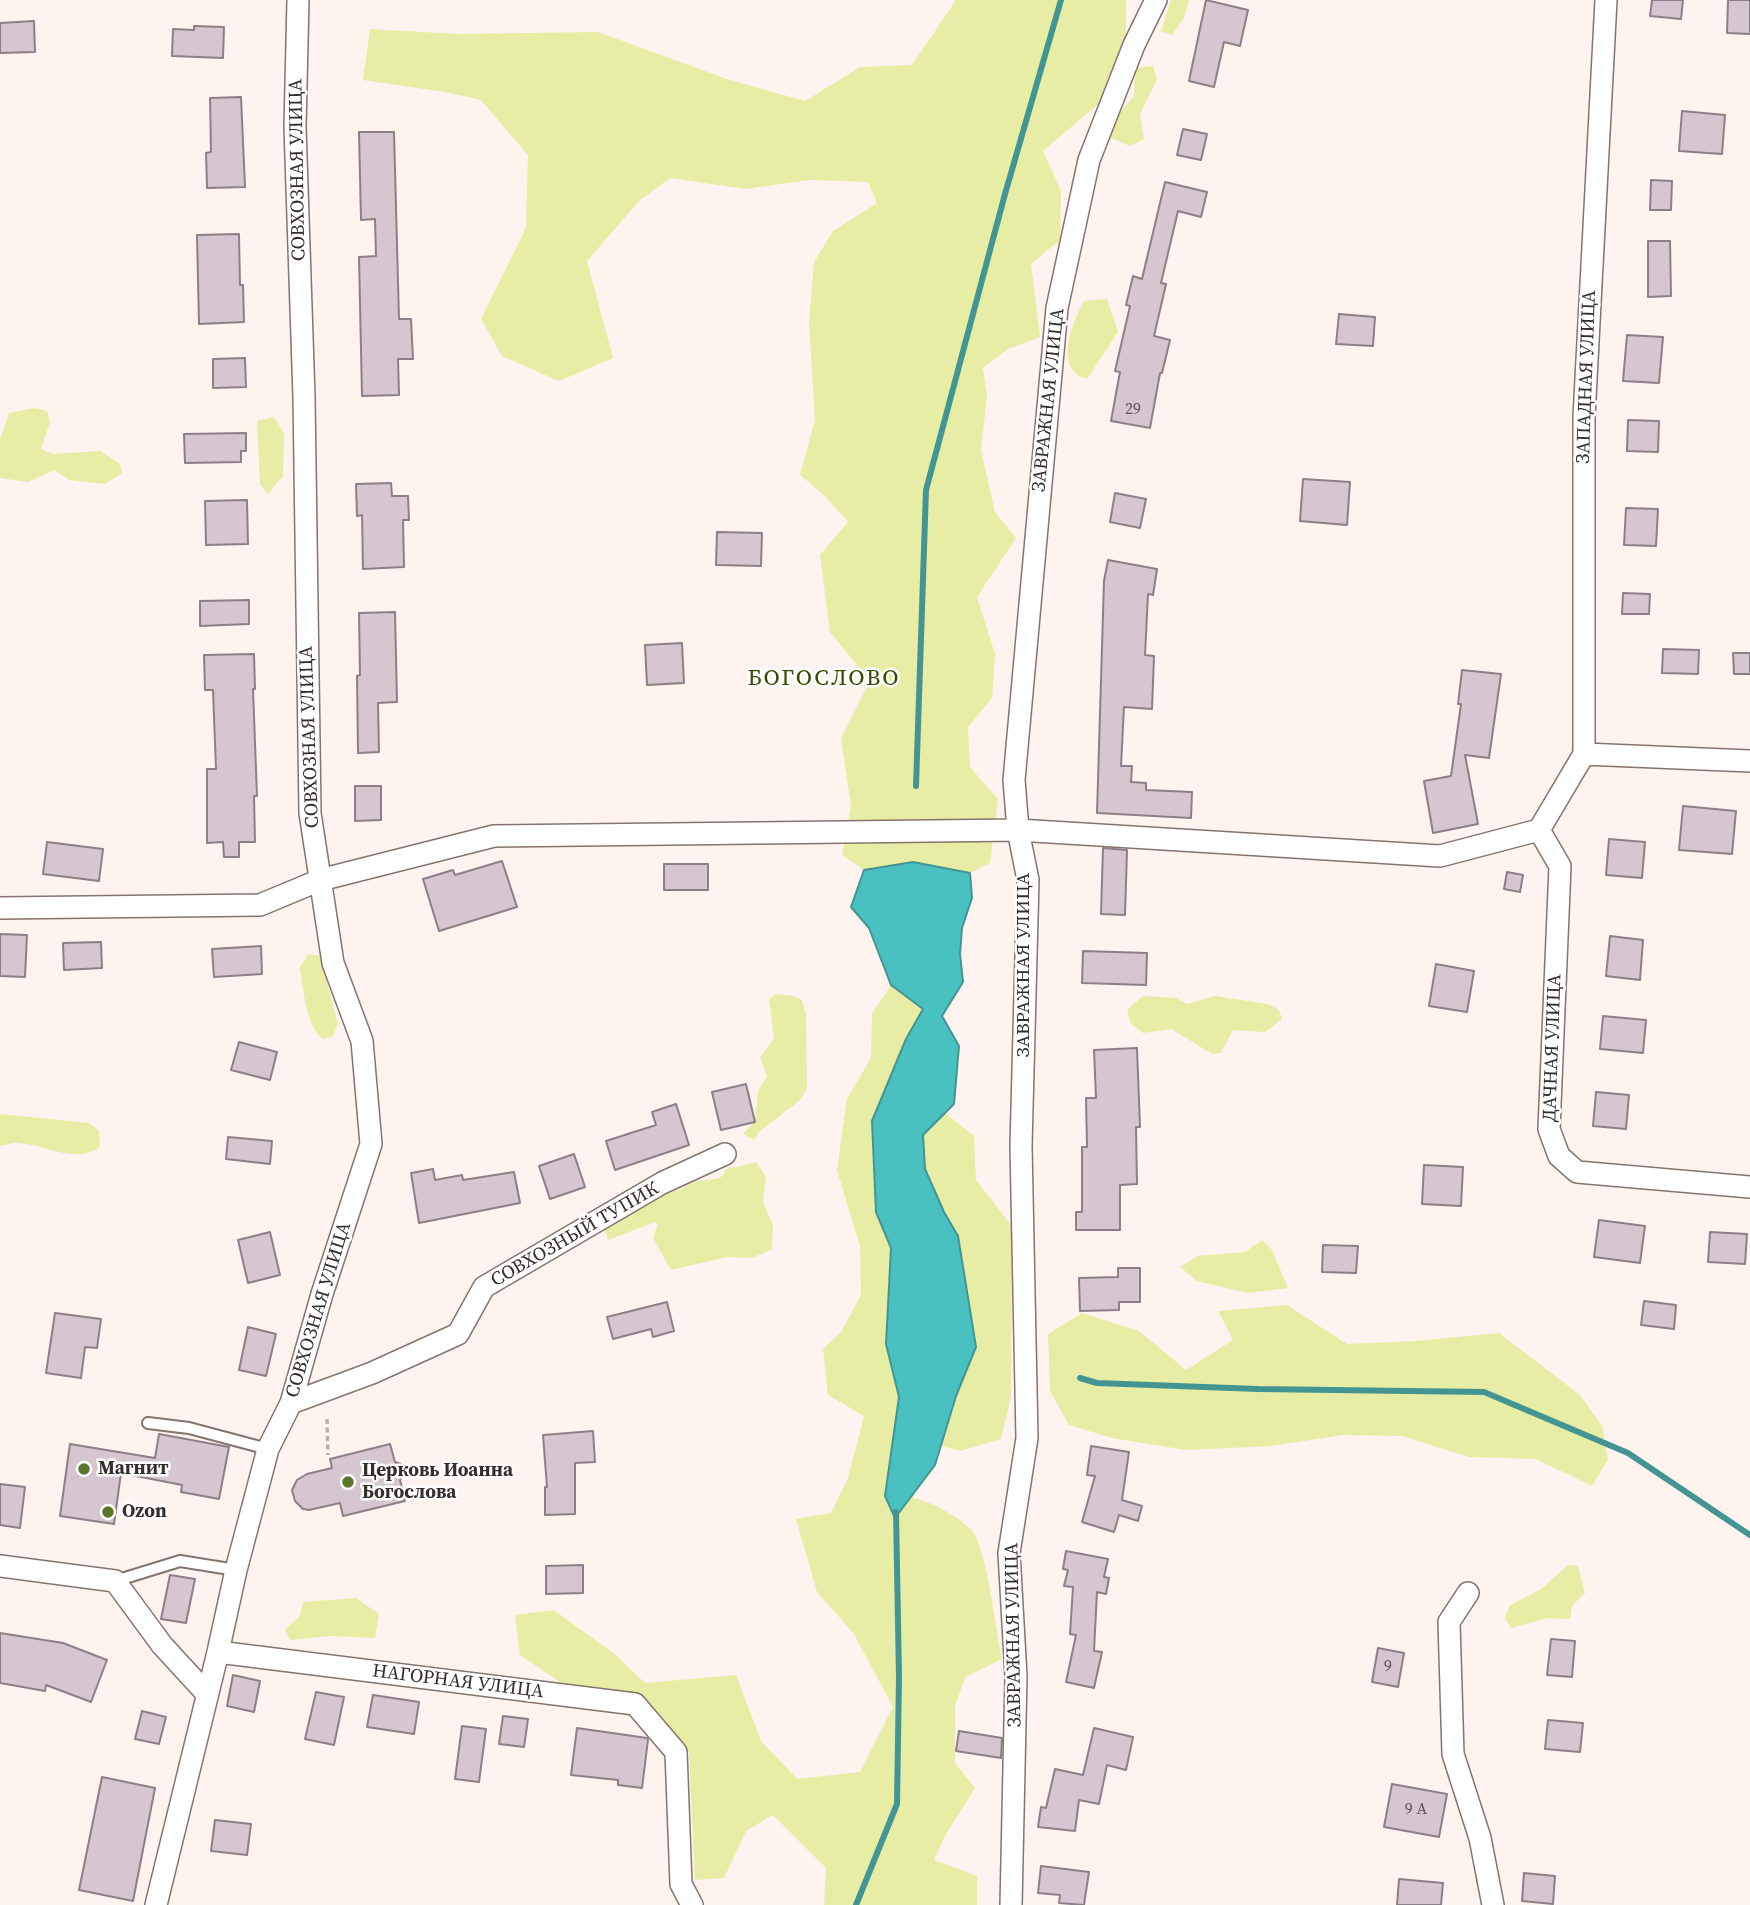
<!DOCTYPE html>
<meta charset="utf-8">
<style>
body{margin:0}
canvas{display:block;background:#fef3ef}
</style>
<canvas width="1750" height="1905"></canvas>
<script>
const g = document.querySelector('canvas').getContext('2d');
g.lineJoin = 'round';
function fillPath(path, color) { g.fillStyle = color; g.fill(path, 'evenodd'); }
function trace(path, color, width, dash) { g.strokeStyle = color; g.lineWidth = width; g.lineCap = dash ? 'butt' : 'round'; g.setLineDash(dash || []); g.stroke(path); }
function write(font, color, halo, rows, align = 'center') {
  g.font = font + ' "Source Serif 4",serif'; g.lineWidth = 5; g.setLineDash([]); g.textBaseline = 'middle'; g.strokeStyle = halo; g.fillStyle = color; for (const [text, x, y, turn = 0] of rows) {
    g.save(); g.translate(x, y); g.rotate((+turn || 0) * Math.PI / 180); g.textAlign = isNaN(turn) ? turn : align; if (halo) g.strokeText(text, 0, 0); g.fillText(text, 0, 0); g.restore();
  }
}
fillPath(new Path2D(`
 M956 0H1126V38L1102 101 1043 151 1061 191 1060 240 1031 264 1040 337 1008 349 983 368 987 396 981 450 995 512 1016 538 977 597 995 654 992 698 968 727 970 767 998 799 990 863 970 873 913 862 864 870 842 855 851 806 841 738 870 681 830 632 820 555 848 522 825 496 800 475 815 420 809 323 814 262 833 231 877 203 868 182 810 180 745 189 670 178 639 201 587 261 613 358 559 381 502 356 481 319 526 228 528 155 481 100 445 92 363 80 370 29 457 34 598 32 727 79 805 101 860 67 912 65Z
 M1171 0H1189L1184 18 1172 35 1161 31Z
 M1153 66 1157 79 1140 114 1144 139 1130 146 1109 137 1117 116 1134 96 1135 68Z
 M1107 299 1118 332 1087 379C1052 370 1073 321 1084 301Z
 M35 408 47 411 50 422 41 449 53 454 100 451 120 464 122 473 105 484 69 480 54 470 28 482 0 478V440L9 413Z
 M274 417 284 433 283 476 268 494 260 484 257 421Z
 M308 954 320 956 338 1024 333 1036 323 1039C306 1027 303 988 300 967Z
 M891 985 923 1009 906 1039 872 1121 876 1212 891 1248 886 1344 899 1397 885 1496 895 1518 911 1497C930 1501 960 1517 972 1531 987 1548 996 1632 1002 1659L965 1677 955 1706V1763L975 1788 946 1834 934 1860 977 1876V1905H824L826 1868 773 1815 746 1831 724 1878 695 1880 689 1753 629 1692 564 1685 520 1655 515 1615 554 1610 617 1656 645 1683 736 1675 761 1741 797 1779 860 1772 893 1707 854 1634 817 1592 796 1519 831 1513 848 1478 864 1416 828 1395 823 1349 841 1332 861 1295 860 1246 837 1170 847 1099 871 1058 872 1014Z
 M776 994 793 996 802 1000 806 1014 807 1088 800 1100 760 1131 754 1140 743 1134 755 1121 758 1091 767 1076 760 1058 774 1038 769 999Z
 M1143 996 1176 998 1187 1004 1215 996 1268 1004 1279 1010 1282 1019 1265 1032 1233 1030 1221 1053 1212 1054 1171 1029 1143 1033 1131 1024 1127 1010Z
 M945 1113 974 1136 976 1180 1012 1226 1011 1397 1001 1439 961 1451 941 1446 956 1396 976 1347 958 1236 944 1212 925 1169 923 1135Z
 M0 1114 89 1123 99 1131 100 1147C74 1165 45 1144 17 1143 12 1143 5 1145 0 1146Z
 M756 1162 766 1177 763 1201 773 1226 772 1249 752 1258 727 1257 671 1270 653 1238 658 1224 655 1222 608 1240 603 1226 638 1202 679 1190 694 1182 720 1178 727 1169Z
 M1262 1240 1272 1250 1288 1288 1247 1293 1197 1281 1180 1267 1198 1256 1245 1252Z
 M1287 1305 1347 1344 1415 1341 1499 1333 1580 1395 1602 1426 1608 1460 1592 1486 1536 1459 1469 1457 1402 1436 1343 1435 1271 1446 1186 1450 1112 1438 1069 1425 1050 1391 1048 1334 1082 1313 1139 1331 1186 1370 1233 1340 1218 1311Z
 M1568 1565 1578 1566 1585 1593 1572 1606 1570 1619 1548 1618 1511 1628 1505 1619 1509 1606 1541 1589Z
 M356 1598 379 1614 375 1638 330 1636 290 1640 285 1629 300 1616 303 1602Z`), '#e7eda4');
const water = new Path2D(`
 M913 862 970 873 972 898 962 928 960 954 963 982 942 1016 959 1046 954 1104 923 1135 925 1169 944 1212 958 1236 976 1347 956 1396 935 1465 895 1518 885 1496 899 1397 886 1344 891 1248 876 1212 872 1121 906 1039 923 1009 891 985 869 928 851 907 864 870Z`);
fillPath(water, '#4ac1c1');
trace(water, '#439594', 2);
trace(new Path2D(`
 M916 786 926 490 1005 194 1061 0
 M1080 1378 1097 1383 1258 1389 1484 1392 1628 1453 1750 1535
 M856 1905 897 1804 899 1677 896 1512`), '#439594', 6);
const building = new Path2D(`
 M1206 0 1248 10 1240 46 1224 42 1214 87 1189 81Z
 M1652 0H1683L1681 19 1650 16Z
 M1728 0H1750V34L1727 33Z
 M34 21 35 52 0 53V23Z
 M194 26 224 27 223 58 172 56 173 29 194 30Z
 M241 97 245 187 207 188 206 153 211 152 210 98Z
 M1682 111 1725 115 1722 154 1679 151Z
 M1183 129 1207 134 1201 160 1177 155Z
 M359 132H394L399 319H411L413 359H398L399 395 362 396 359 257 376 256 375 219 361 220Z
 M1651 180 1672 181 1671 210H1650Z
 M1165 182 1207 192 1201 217 1178 211 1161 283 1166 284 1154 336 1170 340 1162 373H1160L1150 428 1111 421 1120 372 1115 371 1130 306 1126 305 1133 276 1142 279Z
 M239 234 240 285H243L244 322 199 324 197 235Z
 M1648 241H1670L1671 296 1648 297Z
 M1339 314 1375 317 1373 346 1336 344Z
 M1627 335 1663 337 1659 383 1623 381Z
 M245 358 246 387 213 388V359Z
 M1628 420 1659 421 1658 452 1627 451Z
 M246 433V451H241V462L185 463 184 434Z
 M1303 479 1350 482 1347 525 1300 521Z
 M391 483 392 496H408L409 520H403L404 567 363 569 362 515 357 516 356 484Z
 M1115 493 1146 499 1140 528 1110 522Z
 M247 500 248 544 206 545 205 501Z
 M1626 508 1658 509 1656 546 1624 545Z
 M717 532 762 533 761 566 716 565Z
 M1108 560 1157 569 1153 595 1148 594 1145 655 1154 656 1152 709 1124 707 1121 766H1132L1131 782 1146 783V790L1192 792 1191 818 1097 813 1104 581Z
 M1623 593 1650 594 1649 614H1622Z
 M249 600V624L200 626V601Z
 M395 612 397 702 378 703 379 752 358 753 357 676 360 675 359 613Z
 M682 643 684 683 647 685 645 645Z
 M1663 649 1699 650 1698 674 1662 673Z
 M1733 653H1750V674H1734Z
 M254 654 255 689H253L257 796H254L255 842H239V857H224L223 842 207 843V769H216L213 690H205L204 655Z
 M1462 670 1501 674 1489 758 1465 755 1478 824 1433 833 1424 781 1451 776 1461 704H1458Z
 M355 786H381V820L355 821Z
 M1683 806 1736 811 1732 854 1679 850Z
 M1609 839 1645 842 1642 878 1606 875Z
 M47 842 103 849 99 881 43 874Z
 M1103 848 1127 850 1125 915 1101 914Z
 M502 861 517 907 439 931 423 879 453 870 455 875Z
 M664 864H708V890H664Z
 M1507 872 1523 875 1520 892 1504 889Z
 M0 934 27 935 25 977 0 976Z
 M1610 936 1643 940 1640 980 1606 976Z
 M101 942 102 968 64 970 63 943Z
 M261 946 262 974 214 977 212 949Z
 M1083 951 1147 953 1146 985 1082 983Z
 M1436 964 1474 971 1467 1012 1429 1006Z
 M1603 1016 1646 1020 1643 1053 1600 1049Z
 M239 1042 277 1052 270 1080 231 1070Z
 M1137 1048 1140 1127H1136L1137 1184 1120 1185V1230H1076V1212H1082V1147H1087L1086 1098H1096L1094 1050Z
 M746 1084 755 1122 721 1130 712 1092Z
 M1596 1092 1629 1095 1626 1129 1593 1126Z
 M676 1104 689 1145 615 1170 606 1141 656 1125 652 1112Z
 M228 1137 272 1141 270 1164 226 1159Z
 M574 1154 585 1187 550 1199 539 1166Z
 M1424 1165 1463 1167 1461 1206 1422 1204Z
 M433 1169 435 1180 462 1175 463 1180 514 1172 520 1203 419 1223 411 1173Z
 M1599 1220 1645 1226 1640 1263 1594 1257Z
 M270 1232 280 1275 248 1283 238 1240Z
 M1710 1232 1747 1234 1745 1264 1708 1262Z
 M1323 1245 1358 1246 1356 1273 1322 1272Z
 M1118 1268H1140V1302H1119V1310L1080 1311 1079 1278 1118 1277Z
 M1644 1301 1676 1305 1674 1329 1641 1325Z
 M667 1302 674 1331 653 1337 651 1329 613 1339 607 1317Z
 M55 1313 101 1319 97 1348 85 1347 81 1378 46 1373Z
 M248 1327 276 1334 266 1376 239 1370Z
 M593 1431 595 1462 575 1463V1514L545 1515V1487H547L543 1435Z
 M159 1434 229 1447 219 1499 181 1492 182 1485 121 1473 114 1524 60 1516 70 1444 155 1458Z
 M390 1444 395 1462 401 1464 403 1469V1475L400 1480 405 1501 343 1516 340 1503 309 1510 303 1509 295 1501 292 1490 297 1480 307 1474 332 1468 330 1459Z
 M1091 1446 1129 1452 1122 1500 1142 1506 1138 1521 1119 1515 1114 1532 1082 1522 1095 1476 1087 1475Z
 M0 1484 25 1487 20 1528 0 1525Z
 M1066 1551 1108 1559 1104 1577 1109 1578 1106 1594 1097 1592 1094 1651 1102 1652 1094 1688 1066 1682 1076 1635 1070 1634 1073 1587 1064 1586 1068 1570 1063 1569Z
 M583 1565V1593L546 1594V1566Z
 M170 1575 195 1579 186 1623 161 1619Z
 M0 1633 63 1643 107 1660 91 1702 46 1685 45 1691 0 1683Z
 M1551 1639 1575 1641 1572 1677 1547 1675Z
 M1378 1648 1404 1653 1398 1687 1372 1682Z
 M233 1675 260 1681 254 1712 227 1706Z
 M316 1692 344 1697 334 1745 305 1739Z
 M373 1695 419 1702 414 1734 367 1727Z
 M142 1711 166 1717 159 1744 135 1739Z
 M503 1716 528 1719 524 1747 499 1744Z
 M1548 1720 1583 1723 1580 1752 1545 1749Z
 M462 1726 486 1729 479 1782 455 1779Z
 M577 1728 647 1738 648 1740 642 1788 618 1785V1780L571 1775Z
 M1094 1728 1133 1737 1126 1770 1107 1765 1099 1804 1079 1800 1075 1831 1038 1827 1041 1807 1046 1808 1055 1769 1083 1775Z
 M959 1731 1002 1738 1001 1758 956 1751Z
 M102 1777 155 1788 133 1901 79 1890Z
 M1392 1784 1447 1794 1439 1837 1384 1827Z
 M215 1820 251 1824 247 1855 211 1851Z
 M1041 1866 1089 1872 1084 1905 1059 1903 1060 1895 1038 1893Z
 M1524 1873 1555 1876 1553 1904 1522 1901Z
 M1399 1879 1443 1883 1441 1905H1397Z`);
fillPath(building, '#d6c6d0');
trace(building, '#8d7f88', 2);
const lane = new Path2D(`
 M148 1423 189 1428 268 1449
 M115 1581 180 1561 236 1570`);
const street = new Path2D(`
 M1584 754V417L1606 0
 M1584 754 1750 761
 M1539 830 1560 866 1549 1129 1559 1156 1577 1172 1750 1187
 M0 908 260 905 320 880 494 836 1018 830 1440 856 1539 830 1584 754
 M291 1403 372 1373 458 1334 484 1287 662 1183 725 1154
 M0 1566 115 1581 162 1645 207 1694
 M1468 1593 1449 1622 1453 1754 1480 1838 1493 1905
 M218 1652 635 1704 676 1752 681 1884 692 1905
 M156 1905 218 1652 236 1570 268 1449 291 1403 322 1294 371 1144 362 1041 333 963 310 813 304 397 295 127 298 0
 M1011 1905 1016 1676 1009 1553 1027 1438 1021 1146 1028 880 1018 830 1014 780 1057 308 1089 160 1134 45 1156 0`);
trace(lane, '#84746d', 14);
trace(street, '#84746d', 24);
trace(new Path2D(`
 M327 1419 328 1455`), '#b8afab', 3.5, [5, 3.5]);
trace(lane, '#fff', 10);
trace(street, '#fff', 21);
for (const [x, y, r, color] of [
 [84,1469,7,"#59762b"],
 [348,1482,7,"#59762b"],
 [108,1512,7,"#59762b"]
]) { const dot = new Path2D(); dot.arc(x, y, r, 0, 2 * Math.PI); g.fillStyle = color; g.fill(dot); trace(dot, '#fff', 2.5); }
write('16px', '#5c5354', null, [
 ["29",1133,410],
 ["9",1388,1667],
 ["9 А",1416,1810]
]);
write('19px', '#342d2b', '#fff', [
 ["СОВХОЗНАЯ УЛИЦА",298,170,-91],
 ["ЗАПАДНАЯ УЛИЦА",1587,377,-88],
 ["ЗАВРАЖНАЯ УЛИЦА",1049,400,-84],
 ["СОВХОЗНАЯ УЛИЦА",310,737,-92],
 ["ЗАВРАЖНАЯ УЛИЦА",1024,965,-90],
 ["ДАЧНАЯ УЛИЦА",1553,1048,-88],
 ["СОВХОЗНЫЙ ТУПИК",575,1235,-30],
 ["СОВХОЗНАЯ УЛИЦА",319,1310,-73],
 ["ЗАВРАЖНАЯ УЛИЦА",1014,1635,-91],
 ["НАГОРНАЯ УЛИЦА",458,1682,7]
]);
write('bold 19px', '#342d2b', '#fff', [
 ["Магнит",98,1469],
 ["Церковь Иоанна",362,1471],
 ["Богослова",362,1493],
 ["Ozon",122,1512]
], 'left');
g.letterSpacing = '2px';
write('23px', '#334c00', '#fff', [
 ["БОГОСЛОВО",824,679]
]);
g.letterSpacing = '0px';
</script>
